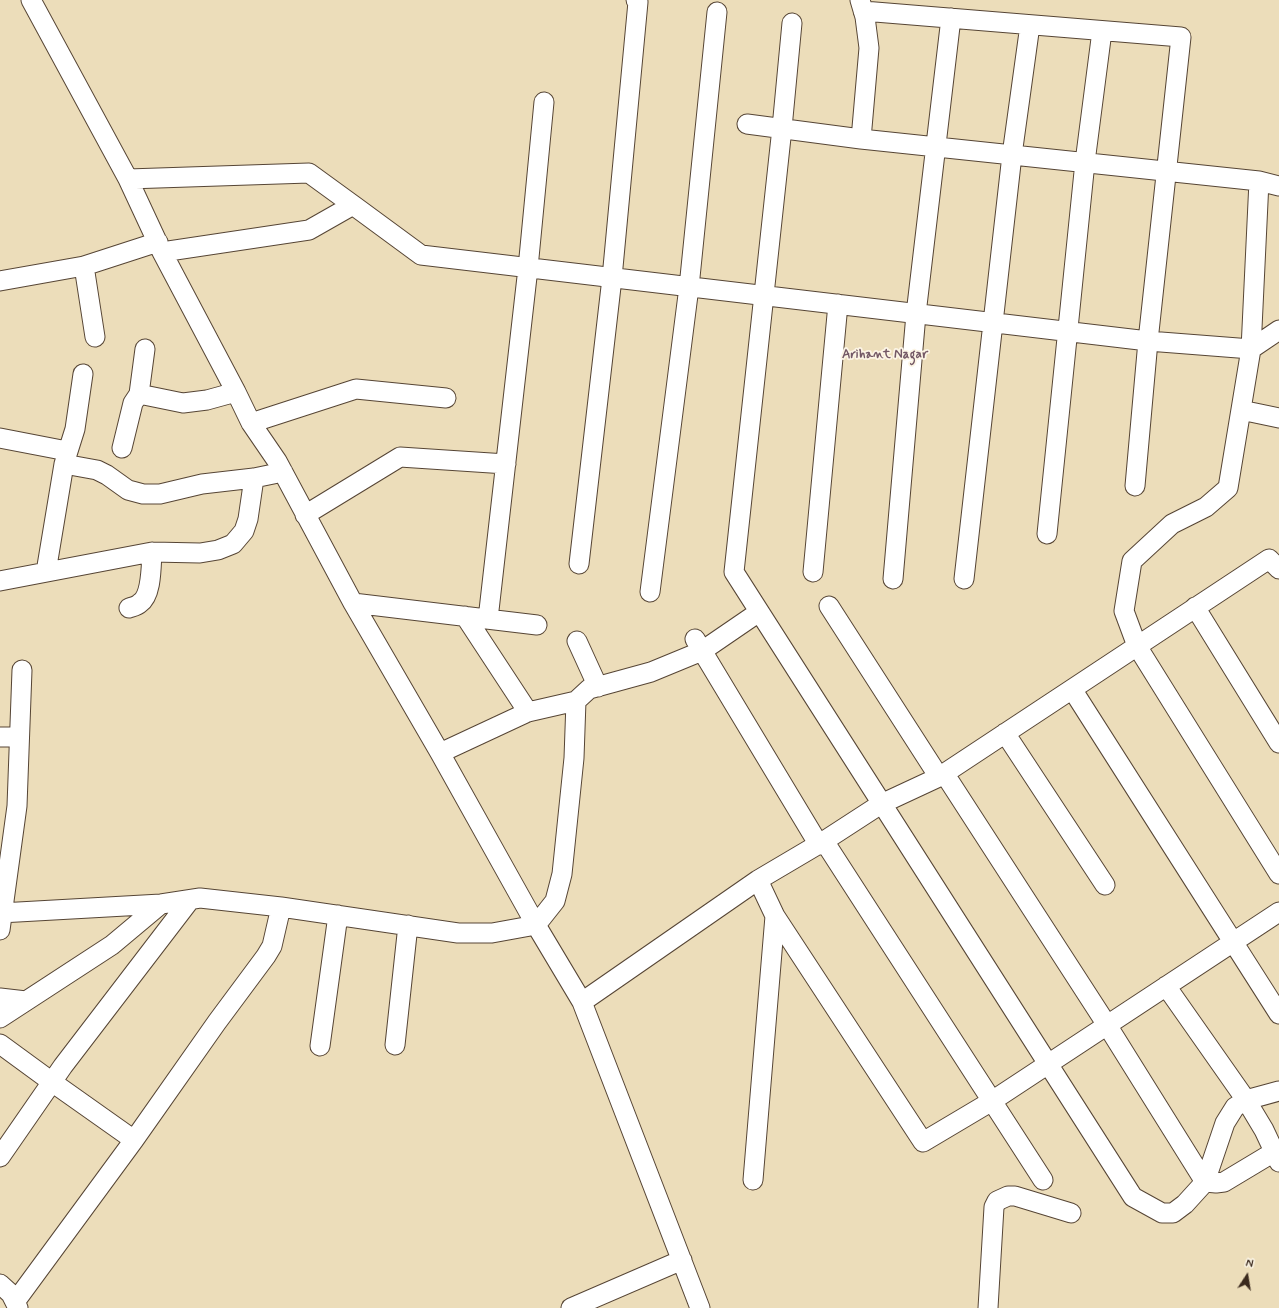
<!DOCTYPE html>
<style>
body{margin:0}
#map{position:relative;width:1279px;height:1308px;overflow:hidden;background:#ecddba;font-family:Mynerve,sans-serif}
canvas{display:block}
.north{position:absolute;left:1227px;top:1256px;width:40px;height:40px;-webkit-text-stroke:3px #fcf5e5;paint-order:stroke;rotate:12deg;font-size:11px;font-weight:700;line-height:16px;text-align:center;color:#3b2a1e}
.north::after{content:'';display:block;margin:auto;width:14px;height:18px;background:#3b2a1e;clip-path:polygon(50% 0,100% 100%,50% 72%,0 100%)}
</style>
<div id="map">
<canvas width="1279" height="1308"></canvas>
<div class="north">N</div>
</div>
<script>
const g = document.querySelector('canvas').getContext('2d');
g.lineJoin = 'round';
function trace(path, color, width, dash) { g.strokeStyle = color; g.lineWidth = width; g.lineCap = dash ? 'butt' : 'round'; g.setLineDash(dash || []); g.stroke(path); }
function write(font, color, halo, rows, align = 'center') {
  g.font = font + ' Mynerve,sans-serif'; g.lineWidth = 3.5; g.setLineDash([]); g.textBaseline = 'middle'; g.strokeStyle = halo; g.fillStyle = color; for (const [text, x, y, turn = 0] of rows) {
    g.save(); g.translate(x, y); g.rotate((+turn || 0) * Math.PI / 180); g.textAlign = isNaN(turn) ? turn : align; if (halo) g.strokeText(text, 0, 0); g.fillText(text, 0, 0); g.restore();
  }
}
const minor = new Path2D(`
 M31 0 128 179 162 252 236 392 251 423 277 461 353 603 440 753 536 925 582 1002 700 1308
 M860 0 865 17 869 48 861 139
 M863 11 1181 37 1148 341 1135 486
 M792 23 782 128 734 572 1133 1197 1162 1213H1173L1185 1204 1205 1182 1225 1123 1235 1107 1246 1100 1279 1091
 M747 124 861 139 1259 181 1279 186
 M128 179 309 173 353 205
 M1259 181 1251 349 1228 488 1206 507 1172 524 1132 561 1124 611 1137 646 1279 874
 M162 252 309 230 353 205 421 255 1148 341 1251 349 1279 330
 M84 266 95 337
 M0 281 84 266 158 242
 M139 394 183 403 207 400 236 392
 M1241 410 1279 418
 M251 423 356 389 446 398
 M0 438 67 451
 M122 448 133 403 139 394 145 349
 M64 464 97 470 107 475 128 490 143 494H160L202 484 254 478 283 472
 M305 515 400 457 506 464
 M1047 534 1085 162 1102 31
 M579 564 612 278 638 2 636 0
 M46 572 64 464 75 429 83 374
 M813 572 838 304
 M893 579 916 314 951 18
 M964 579 1012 155 1030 25
 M0 581 152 552 200 553 218 550 233 544 244 531 248 519 254 478
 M650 592 689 287 717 12
 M353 603 537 625
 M829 606 939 777
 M1195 607 1279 743
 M129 608C132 607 137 606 140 603 152 595 151 566 152 552
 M465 616 528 712
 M488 619 528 268 544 102
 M695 639 819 845
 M577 641 598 687
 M1072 689 1279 1014
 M1005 733 1105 885
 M0 737H19
 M440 753 528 712 576 701 589 689 651 672 702 651 759 612
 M944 773 1107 1025 1205 1182 1216 1183 1224 1182 1274 1152
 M824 841 1043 1180
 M758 880 775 916 923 1142 992 1101 1279 912
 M0 913 161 904 200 898 281 907 458 933H492L536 925 555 901 562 874 574 758 576 701
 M0 930 17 806 22 670
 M1166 986 1246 1100 1264 1130 1279 1162
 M0 998 26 1001
 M582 1002 758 880 824 841 881 804 939 777 1269 559 1279 569
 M0 1018 112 945 161 904
 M0 1044 52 1082 134 1140
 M395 1045 408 925
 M320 1046 338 915
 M0 1157 63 1066 190 900
 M753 1180 775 916
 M0 1284 11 1294 18 1308
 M15 1302 134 1140 217 1022 266 956 272 946 281 907
 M571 1308 682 1260
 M988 1308 994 1207 997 1201 1008 1196H1015L1071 1213`);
trace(minor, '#564535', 21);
trace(minor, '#fff', 19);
write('bold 13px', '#745966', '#fcf5e5', [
 ["Arihant Nagar",885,355]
]);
</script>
